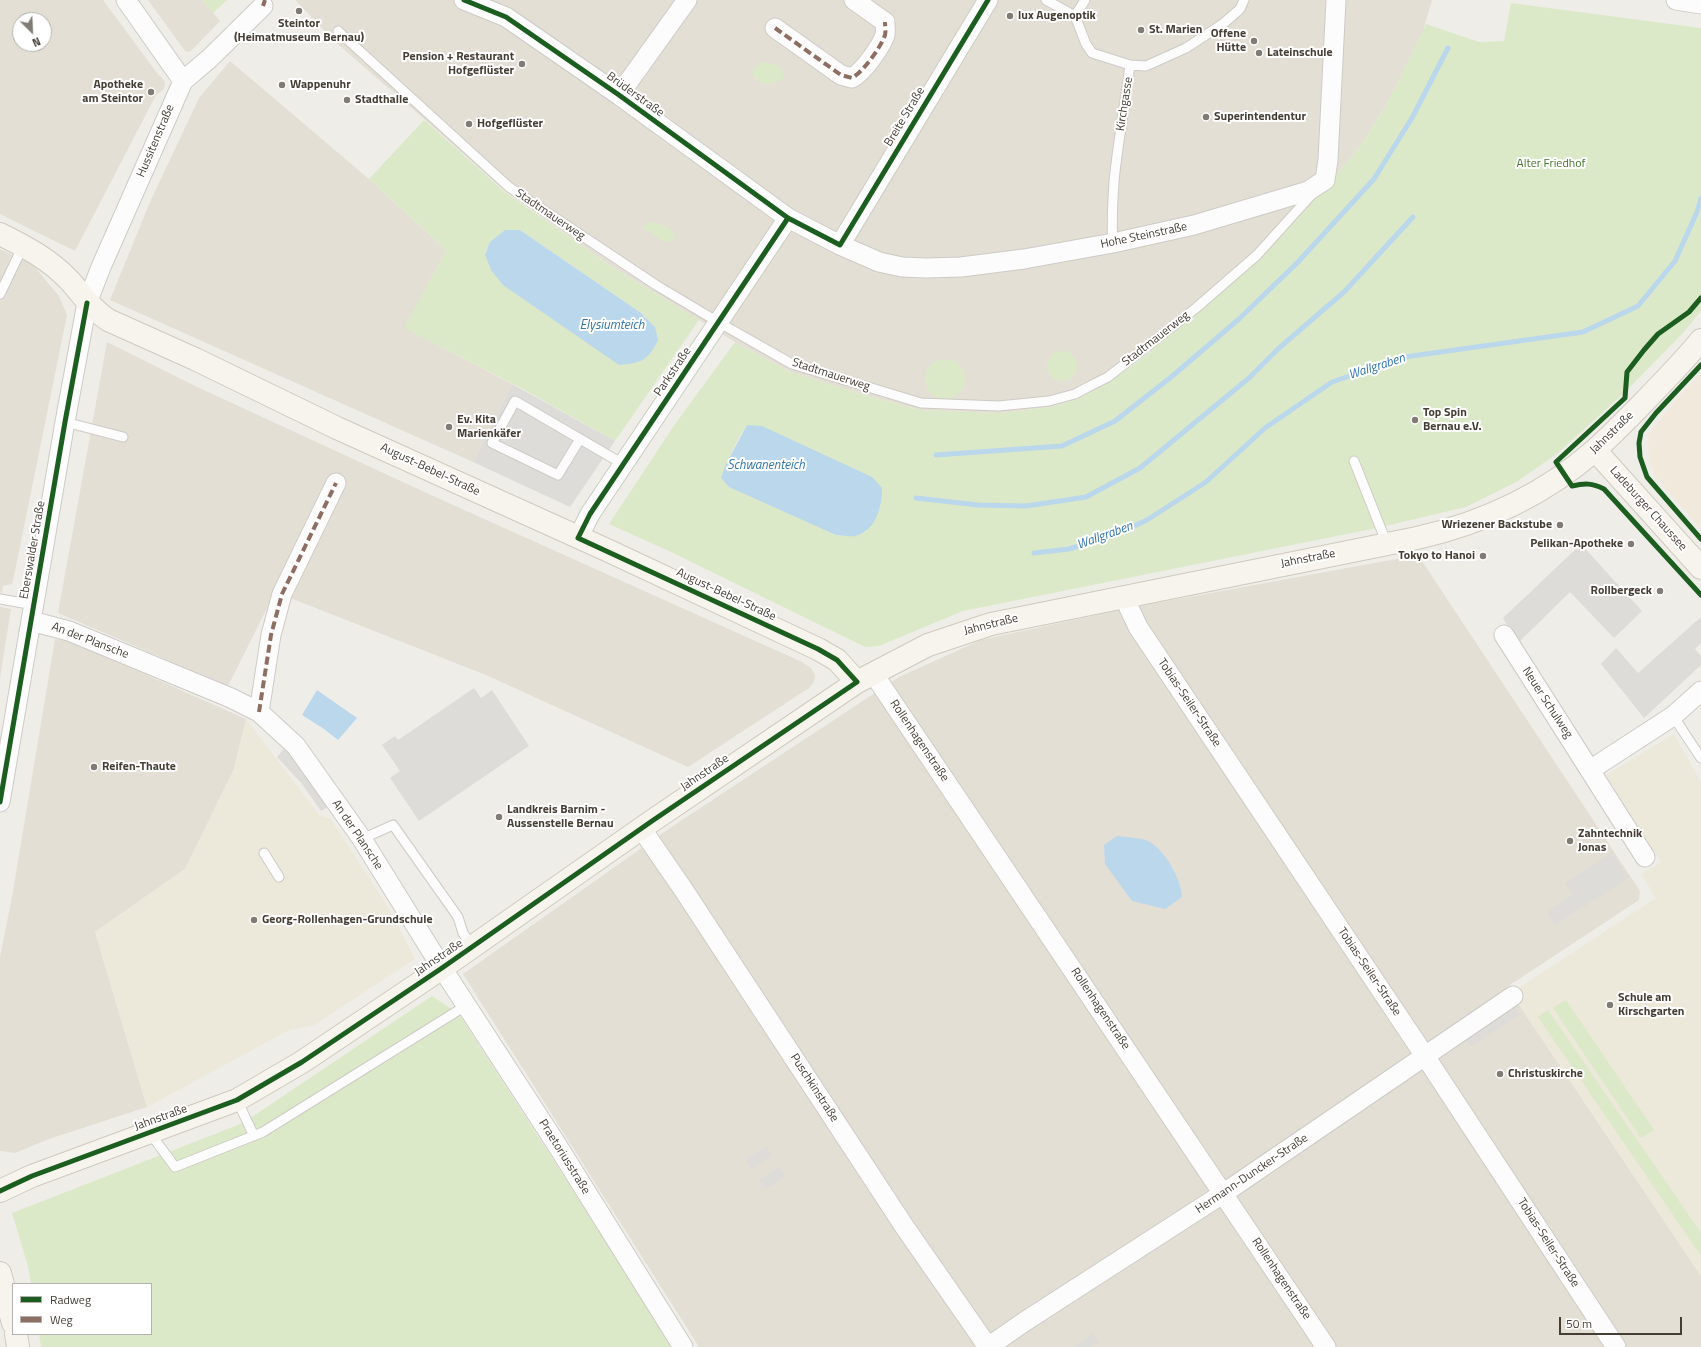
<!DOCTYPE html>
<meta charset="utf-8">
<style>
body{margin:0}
#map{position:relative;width:1701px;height:1347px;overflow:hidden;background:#efede8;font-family:"Titillium Web",sans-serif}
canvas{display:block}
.legend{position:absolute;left:12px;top:1283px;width:140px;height:52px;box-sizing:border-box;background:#fff;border:1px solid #b4b2ae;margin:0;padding:5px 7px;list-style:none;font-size:12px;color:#443e35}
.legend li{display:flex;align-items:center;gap:8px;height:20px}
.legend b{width:20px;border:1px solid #b4b2ae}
.north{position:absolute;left:12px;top:12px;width:40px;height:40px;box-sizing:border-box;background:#fff;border:1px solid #b4b2ae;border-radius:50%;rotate:156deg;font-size:11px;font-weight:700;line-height:16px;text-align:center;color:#443e35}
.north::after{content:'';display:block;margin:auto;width:14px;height:18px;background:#807b74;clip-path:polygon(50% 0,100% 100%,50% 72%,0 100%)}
.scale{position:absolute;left:1559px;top:1317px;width:123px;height:18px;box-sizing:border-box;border:2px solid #443e35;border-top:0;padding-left:5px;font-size:12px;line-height:14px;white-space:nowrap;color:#443e35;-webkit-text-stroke:3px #fff;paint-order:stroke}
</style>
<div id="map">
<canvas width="1701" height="1347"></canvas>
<ul class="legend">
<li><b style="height:5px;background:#1b5e20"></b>Radweg</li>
<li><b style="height:5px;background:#8d6e63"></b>Weg</li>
</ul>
<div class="north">N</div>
<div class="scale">50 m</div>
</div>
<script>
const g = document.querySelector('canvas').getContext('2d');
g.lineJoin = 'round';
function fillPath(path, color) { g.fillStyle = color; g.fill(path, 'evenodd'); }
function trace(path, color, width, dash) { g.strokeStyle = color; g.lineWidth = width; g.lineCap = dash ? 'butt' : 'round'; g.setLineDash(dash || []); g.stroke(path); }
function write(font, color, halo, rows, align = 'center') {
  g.font = font + ' "Titillium Web",sans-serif'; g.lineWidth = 4; g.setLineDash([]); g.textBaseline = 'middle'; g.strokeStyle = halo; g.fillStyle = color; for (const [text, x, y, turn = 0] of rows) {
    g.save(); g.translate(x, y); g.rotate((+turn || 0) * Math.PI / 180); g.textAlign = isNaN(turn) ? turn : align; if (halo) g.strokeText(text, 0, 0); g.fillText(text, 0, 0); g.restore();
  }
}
fillPath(new Path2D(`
 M0 0H103L157 73 164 80 165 85 163 90 156 95 75 251 0 214ZM20 20H44V44H20Z
 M148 0H202L220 21 190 52 185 51Z
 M295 0H1432L1422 35 1386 106 1357 151 1261 259 1199 312 1110 382 1078 399 1050 407 1000 413 920 410 857 393 788 371 735 342 609 265 505 191 407 104 334 41Z
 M230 61 369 179 446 250 405 328 512 384 473 462 110 300 150 202 199 98Z
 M0 249 33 265 59 296 67 315 14 576 12 584 3 586 2 593 0 592Z
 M107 342 193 385 431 495 802 662 811 668 815 675 814 682 809 688 688 767 486 675 275 592 228 686 58 613Z
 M1418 555 1640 891 1639 900 1507 987 1701 1276V1347H699L463 974 670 828 899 677 981 640 1129 608Z
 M0 607 11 609 0 678Z
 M55 639 70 641 246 719 234 769 185 869 95 932 147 1107 49 1139 15 1153 0 1151V957L12 897Z`), '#e3dfd5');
fillPath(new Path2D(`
 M1701 374V529L1656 477 1649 458 1648 435 1678 398Z`), '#f1e9db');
fillPath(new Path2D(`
 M246 719 319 815 330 818 388 907 415 959 314 1025 289 1030 147 1107 95 932 185 869 234 769Z
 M1674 734 1701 782V1276L1511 993 1656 898 1641 874 1661 862 1606 775Z`), '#ece8da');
fillPath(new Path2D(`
 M202 0H227L213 13Z
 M1511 3 1701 28V311L1684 332 1624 393 1558 453 1518 481 1466 507 1377 528 963 611 879 646 865 647 671 552 609 524 675 424 735 342 788 371 857 393 920 410 1000 413 1050 407 1078 399 1110 382 1136 363 1261 259 1357 151 1386 106 1426 24 1479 42 1504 41ZM747 425 867 531 854 536 836 535 726 464 740 436Z
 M763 62C773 63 783 66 784 77 775 86 754 88 753 70L757 65Z
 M424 120 505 192 609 265 699 320 615 441 519 387 404 328 446 250 369 179ZM520 230 641 313 655 327 491 270 485 255 490 242Z
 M650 222C660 223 669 227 675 234L674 240 667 243 642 228 644 225Z
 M1047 366a15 15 0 1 1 30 0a15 15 0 1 1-30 0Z
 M925 379a20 20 0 1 1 40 0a20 20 0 1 1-40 0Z
 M432 996 459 1014 674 1347H41L39 1334H151V1284H31L28 1266 12 1213 243 1123Z
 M1566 1000 1654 1130 1641 1138 1553 1008Z
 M1548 1010 1701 1233V1256L1538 1017Z`), '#dce9c9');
fillPath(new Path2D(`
 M512 384 615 441 570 507 473 462Z
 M1581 544 1642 611 1614 638 1570 592 1517 644 1503 618Z
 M1701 617V643L1695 649 1701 656V665L1644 718 1601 664 1616 648 1638 673Z
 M474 688 481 698 492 690 529 746 419 821 390 778 400 771 382 745 395 736 398 740Z
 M284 749 296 760 331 805 321 811 302 784 277 757Z
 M1612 852 1628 878 1555 925 1547 912 1572 895 1565 883Z
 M1513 1004 1519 1015 1471 1046 1464 1036Z
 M766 1146 772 1155 752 1168 746 1159Z
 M779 1167 786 1176 766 1189 759 1180Z
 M1093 1334 1099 1343 1092 1347H1073Z`), '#dedcd8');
fillPath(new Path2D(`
 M505 230H520L641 313 655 327 658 340C648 361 641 363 619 365L503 285 491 270 485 255 490 242Z
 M747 425 762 426 872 477 882 488C882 507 876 531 855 536 849 537 842 535 836 535L729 487 721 478 726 464Z
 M317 690 357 718 338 740 324 729 302 715Z
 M1117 836C1125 837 1144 838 1150 842 1166 852 1181 879 1182 897L1165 909 1132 901 1105 864 1104 845Z`), '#bad7ec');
trace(new Path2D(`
 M936 455 1062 446 1115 421 1170 378 1239 319 1298 262 1374 179 1412 118 1448 48
 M916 498 978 505 1026 506 1086 497 1140 468 1249 378 1278 349 1344 292 1413 217
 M1034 553 1069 549 1110 537 1147 520 1206 482 1265 428 1332 382 1405 357 1583 332 1638 306 1675 261 1697 212 1701 198`), '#bad7ec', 5);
const service = new Path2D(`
 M1046 0 1075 16
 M1075 16 1086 44 1092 53 1130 65C1125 104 1118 142 1114 181 1113 202 1111 222 1113 243
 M1075 16 1085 0
 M338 31 509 187 656 285 718 322 792 364 921 403 999 406 1049 401 1075 394 1090 386 1108 377 1196 308 1257 255 1313 193
 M1130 65 1146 66 1186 48 1224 23 1240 9 1244 0
 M0 294 23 246
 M65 422 123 437
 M580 439 558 475 492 443 515 401 623 464
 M1354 461 1387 544
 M0 599 34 605
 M1673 716 1701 758
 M362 839 393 825 458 917 463 933 472 947
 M264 853 279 877
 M237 1100 254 1136
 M150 1133 175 1167 263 1132 467 1005`);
const minor = new Path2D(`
 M126 0 183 81
 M464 0 506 17 619 95 788 218 840 245 879 262 902 267 926 268 961 267 1024 259 1113 243 1194 225 1308 191 1325 180 1328 160 1336 0
 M1676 0 1701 4
 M775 28 841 75 852 78C863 72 881 47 885 35 886 31 885 26 885 22L854 0
 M619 95 687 0
 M840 245 988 0
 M578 538 590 514 788 218
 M1126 596 1129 608 1138 627 1425 1056 1616 1347
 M31 621 69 631 231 698 259 712 296 746 362 839 442 968 557 1145 683 1347
 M1504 635 1645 857
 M873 673 1326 1347
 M259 712 271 635 282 594 336 483
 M1590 770 1673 716 1701 691
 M0 802 65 422 87 303 101 267 183 81 210 58 263 6
 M641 828 683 889 904 1226 988 1347
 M988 1347 1024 1322 1224 1193 1513 996`);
const secondary = new Path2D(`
 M0 234C26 247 49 259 69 280 82 294 91 309 108 320L195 359 337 428 609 551 818 649 837 660 857 682
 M1595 450 1701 568
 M0 1191 32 1176 237 1100 302 1062 442 968 652 821 857 682 928 645 991 624 1417 538C1483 523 1544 495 1595 450 1612 435 1627 419 1643 403 1663 382 1683 362 1701 340
 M0 1273 13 1323
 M16 1334 18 1347`);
trace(service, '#cdcbc6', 11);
trace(minor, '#cdcbc6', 21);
trace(secondary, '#cecabf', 24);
trace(service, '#fdfcfc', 9);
trace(minor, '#fdfcfc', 19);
trace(secondary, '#f6f4ed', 22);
trace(new Path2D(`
 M263 6 265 0
 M775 28 841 75 852 78C863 72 881 47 885 35 886 31 885 26 885 22
 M259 712 271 635 282 594 336 483`), '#8d6e63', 4, [8, 4]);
trace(new Path2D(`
 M464 0 506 17 619 95 788 218 840 245 988 0
 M1701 298 1689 312 1658 334 1644 350 1627 372 1625 398 1556 462 1572 486C1585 483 1592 483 1604 489L1701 595
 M1701 365 1656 413 1641 432 1639 443 1640 457 1647 477 1701 539
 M0 802 65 422 87 303
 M0 1191 32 1176 237 1100 302 1062 442 968 652 821 857 682 837 660 818 649 578 538 590 514 788 218`), '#1b5e20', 5);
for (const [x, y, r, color] of [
 [299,11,4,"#807b74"],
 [1010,16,4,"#807b74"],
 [1141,30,4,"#807b74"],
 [1254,41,4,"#807b74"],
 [1259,53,4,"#807b74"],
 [522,64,4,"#807b74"],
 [282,85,4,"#807b74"],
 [151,92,4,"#807b74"],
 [347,100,4,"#807b74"],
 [1206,117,4,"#807b74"],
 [469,124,4,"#807b74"],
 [1415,420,4,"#807b74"],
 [449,427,4,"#807b74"],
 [1560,525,4,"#807b74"],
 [1631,544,4,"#807b74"],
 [1483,556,4,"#807b74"],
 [1660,591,4,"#807b74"],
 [94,767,4,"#807b74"],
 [499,817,4,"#807b74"],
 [1570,841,4,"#807b74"],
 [254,920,4,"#807b74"],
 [1610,1005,4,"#807b74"],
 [1500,1074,4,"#807b74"]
]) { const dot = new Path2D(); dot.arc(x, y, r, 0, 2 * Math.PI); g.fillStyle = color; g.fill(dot); trace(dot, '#fff', 1.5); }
write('bold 12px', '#443e35', '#fff', [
 ["lux Augenoptik",1018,16],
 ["Steintor",299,24,"center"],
 ["(Heimatmuseum Bernau)",299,38,"center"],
 ["St. Marien",1149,30],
 ["Offene",1246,34,"right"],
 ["Hütte",1246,48,"right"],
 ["Lateinschule",1267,53],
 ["Pension + Restaurant",514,57,"right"],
 ["Hofgeflüster",514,71,"right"],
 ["Apotheke",143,85,"right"],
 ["am Steintor",143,99,"right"],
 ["Wappenuhr",290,85],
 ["Stadthalle",355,100],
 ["Superintendentur",1214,117],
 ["Hofgeflüster",477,124],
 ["Top Spin",1423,413],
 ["Bernau e.V.",1423,427],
 ["Ev. Kita",457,420],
 ["Marienkäfer",457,434],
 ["Wriezener Backstube",1552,525,"right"],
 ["Pelikan-Apotheke",1623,544,"right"],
 ["Tokyo to Hanoi",1475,556,"right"],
 ["Rollbergeck",1652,591,"right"],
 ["Reifen-Thaute",102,767],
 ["Landkreis Barnim -",507,810],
 ["Aussenstelle Bernau",507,824],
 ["Zahntechnik",1578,834],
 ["Jonas",1578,848],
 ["Georg-Rollenhagen-Grundschule",262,920],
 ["Schule am",1618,998],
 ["Kirschgarten",1618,1012],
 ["Christuskirche",1508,1074]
], 'left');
write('12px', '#443e35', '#fff', [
 ["Brüderstraße",635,95,36],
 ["Kirchgasse",1125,104,-81],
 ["Breite Straße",905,117,-59],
 ["Hussitenstraße",156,141,-67],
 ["Stadtmauerweg",550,215,34],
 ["Hohe Steinstraße",1144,236,-12],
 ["Stadtmauerweg",1156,339,-38],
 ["Parkstraße",673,372,-56],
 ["Stadtmauerweg",831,375,18],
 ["Jahnstraße",1612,433,-44],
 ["August-Bebel-Straße",430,470,25],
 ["Ladeburger Chaussee",1648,509,48],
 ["Eberswalder Straße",33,550,-80],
 ["Jahnstraße",1308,559,-11],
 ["August-Bebel-Straße",726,595,25],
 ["Jahnstraße",991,625,-14],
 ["An der Plansche",90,641,21],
 ["Tobias-Seiler-Straße",1189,703,56],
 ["Neuer Schulweg",1547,703,57],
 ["Rollenhagenstraße",919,741,56],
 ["Jahnstraße",705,773,-34],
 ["An der Plansche",357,835,56],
 ["Jahnstraße",439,958,-34],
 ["Tobias-Seiler-Straße",1369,972,56],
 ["Rollenhagenstraße",1100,1009,56],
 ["Puschkinstraße",814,1088,57],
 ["Jahnstraße",161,1118,-20],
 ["Praetoriusstraße",564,1157,58],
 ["Hermann-Duncker-Straße",1252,1174,-34],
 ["Tobias-Seiler-Straße",1548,1243,57],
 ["Rollenhagenstraße",1281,1279,56]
]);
write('12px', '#45732b', '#fff', [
 ["Alter Friedhof",1551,164]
]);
write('italic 13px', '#3377ab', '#fff', [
 ["Elysiumteich",612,326],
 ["Wallgraben",1377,367,-18],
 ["Schwanenteich",766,466],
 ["Wallgraben",1105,536,-20]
]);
</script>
